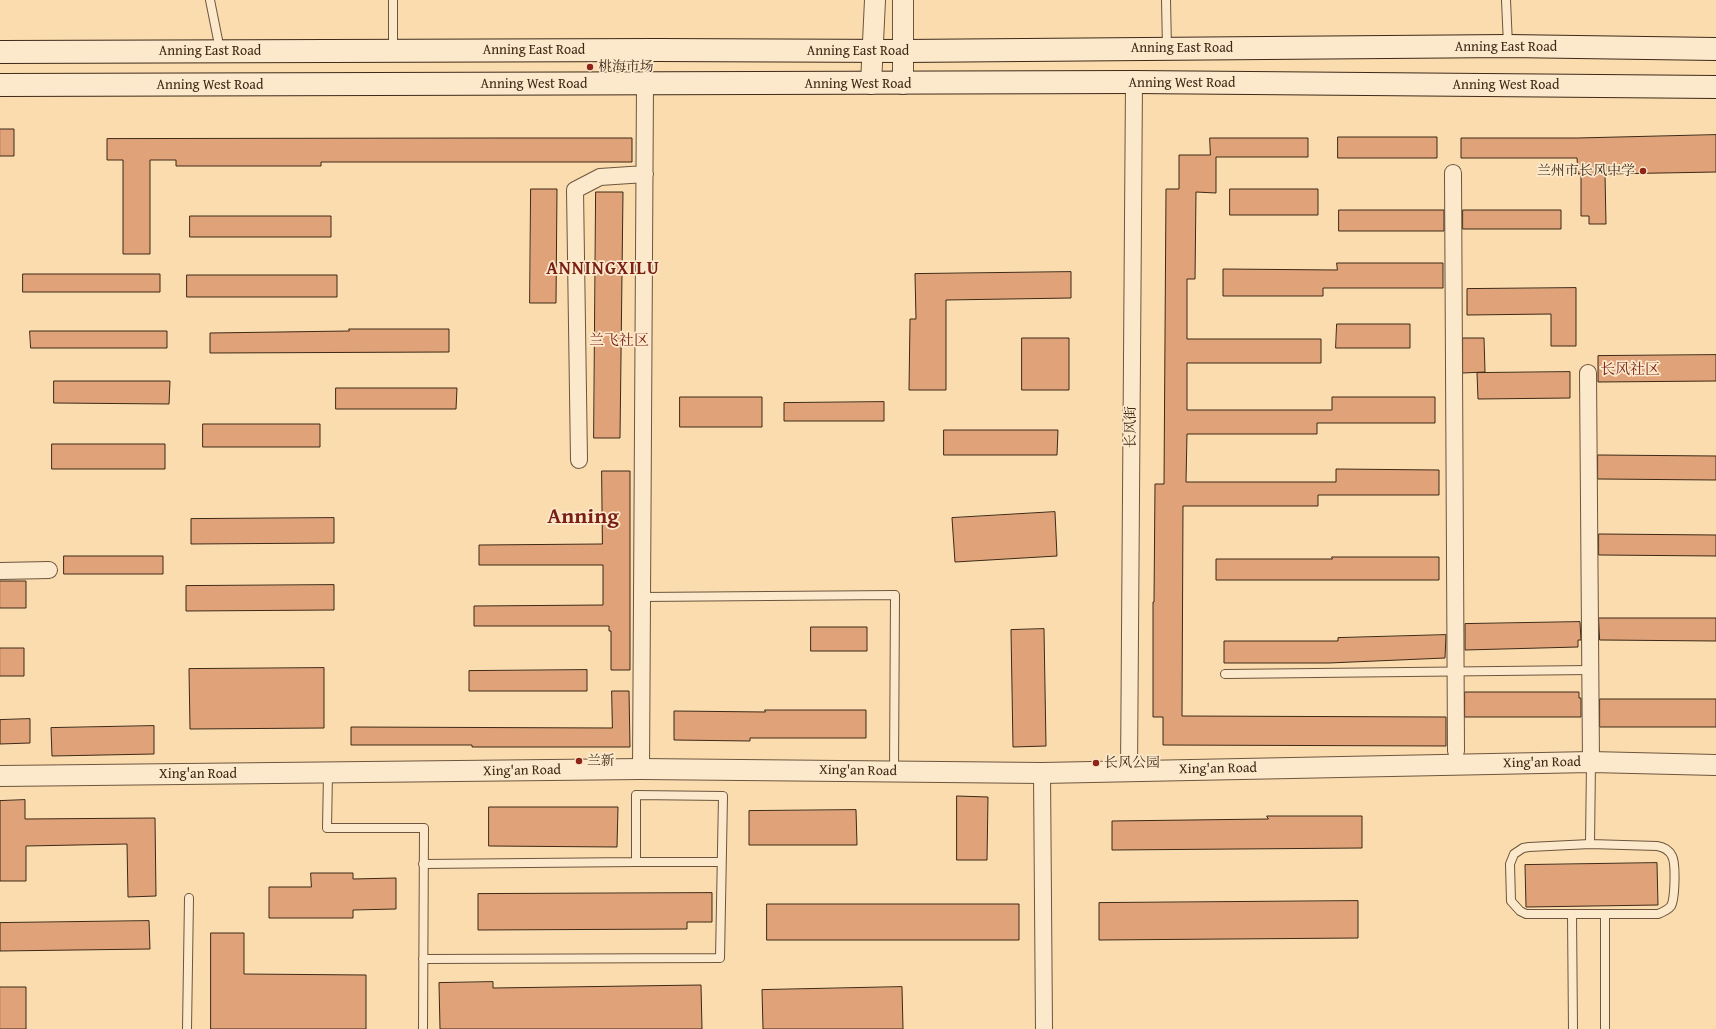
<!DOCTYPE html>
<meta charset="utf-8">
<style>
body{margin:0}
canvas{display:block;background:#fadcaf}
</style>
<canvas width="1716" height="1029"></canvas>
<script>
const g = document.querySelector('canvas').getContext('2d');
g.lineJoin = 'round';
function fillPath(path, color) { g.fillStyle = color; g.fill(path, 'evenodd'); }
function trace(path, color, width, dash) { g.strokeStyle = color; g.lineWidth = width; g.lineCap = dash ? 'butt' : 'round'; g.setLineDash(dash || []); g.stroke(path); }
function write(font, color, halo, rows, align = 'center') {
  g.font = font + ' "Gentium Book Plus","Noto Serif SC",serif'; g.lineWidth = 3.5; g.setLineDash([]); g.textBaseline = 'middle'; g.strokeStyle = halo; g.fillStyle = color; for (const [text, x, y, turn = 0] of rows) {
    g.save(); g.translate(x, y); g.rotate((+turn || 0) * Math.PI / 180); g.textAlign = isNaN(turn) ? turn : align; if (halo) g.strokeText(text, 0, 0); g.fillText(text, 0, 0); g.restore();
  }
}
const building = new Path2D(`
 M0 129H14V156H0Z
 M1716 135V172L1605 174 1606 224H1589V216H1581V174H1578L1577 158H1461V138H1577Z
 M1338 137H1437V158H1338Z
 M491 138H632V162H321V166H176V160H150V254H123V160H107V139Z
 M1210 138H1308V157H1216V193L1196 192 1195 279H1187V339H1321V363H1187V410H1332V397H1435V423H1317V434H1187L1186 482H1336V469L1439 470V495H1318V506H1183L1182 716 1446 717V746L1163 745V717H1153V602H1154L1155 484H1164L1166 189H1179V155H1210Z
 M531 189H557L556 303H530Z
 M1230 189H1318V215H1230Z
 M596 192H623L620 438H594Z
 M1339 210H1444V231H1339Z
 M1463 210H1561V229H1463Z
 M190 216H331V237H190Z
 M1337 263H1443V288H1323V296H1223V269L1337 270Z
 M1071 272V298L946 300V390H909L910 319H916L915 274Z
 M23 274H160V292H23Z
 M187 275H337V297H187Z
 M1576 288V346H1551V314L1467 315V289Z
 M1337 324H1410V348H1336Z
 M349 329H449V352L210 353V333L349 331Z
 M30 331H167V348H31Z
 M1022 338H1069V390H1022Z
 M1463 338H1484L1485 372 1463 373Z
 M1716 355V381L1598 382V356Z
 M1570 372V398L1478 399 1477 373Z
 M54 381H170L169 404 54 403Z
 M336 388H457L456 409H336Z
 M680 397H762V427H680Z
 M884 402V421H784V403Z
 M203 424H320V447H203Z
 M944 430H1058L1057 455H944Z
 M52 444H165V469H52Z
 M1598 455 1716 456V480L1598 479Z
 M602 471H630V670H611V631H609V626H474V606L603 605V565H479V545L602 544Z
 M1055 512 1057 556 955 562 952 518Z
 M334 518V543L191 544V519Z
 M1599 534 1716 535V556L1599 555Z
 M64 556H163V574H64Z
 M1332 557H1439V580H1216V559H1332Z
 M0 581H26V608H0Z
 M334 585V610L186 611V586Z
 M1599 618H1716V641L1600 640Z
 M1580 622 1581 640H1578V647L1465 650V624Z
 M811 627H867V651H811Z
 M1044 629 1046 746 1013 747 1011 630Z
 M1446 635 1445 658 1329 663H1224V641H1338V638Z
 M0 648H24V676H0Z
 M324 668V728L190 729 189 669Z
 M587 670V691H469V671Z
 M612 691H629L630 747H472V745H351V727L612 728Z
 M1465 692H1579V698H1581V717H1465Z
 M1600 699H1716V727H1600Z
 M765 710H866V738H750V741L674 740V711L765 712Z
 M30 719V743L0 744V720Z
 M154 726V754L52 756 51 728Z
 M957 796 988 797 987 860H957Z
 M25 800V819L155 818 156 896 128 897 127 844 26 846V881H0V801Z
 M489 807H618L617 847 489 846Z
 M856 810 857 845H749V811Z
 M1267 816H1362V848L1112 850V821L1268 819Z
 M1657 863 1658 905 1526 907 1525 865Z
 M311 873H353V879L396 878V909L353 910V918H269V887H311Z
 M712 893V922H687V929L478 930V894Z
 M1358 901V938L1099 940V903Z
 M767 904H1019V940H767Z
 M149 921 150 949 0 951V923Z
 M211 933H244V974L366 975V1029H211Z
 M493 982V988L701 985 702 1029H440L439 983Z
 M0 987H26V1029H0Z
 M902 987 903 1029H763L762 990Z`);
fillPath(building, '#dfa279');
trace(building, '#3e2a17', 1);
const service = new Path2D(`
 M210 0 220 50
 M1166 0 1167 48
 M1506 0 1508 45
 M393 50V0
 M642 597 895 595 894 771
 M1225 674 1590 670
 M328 773 327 828H424L423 1029
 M1590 844 1657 846C1664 847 1669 850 1672 856 1676 863 1675 899 1671 906 1668 910 1663 912 1658 914H1526L1520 911 1511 901 1510 864 1514 854 1523 848 1529 847Z
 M1590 844 1591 762
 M423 864 636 862
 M1572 914 1573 1029
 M1605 914V1029
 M423 959 720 958 723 796 636 795V862H721
 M187 1029 189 898`);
const minor = new Path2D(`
 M1453 173C1453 366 1456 558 1456 751
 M1588 373 1591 762
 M579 460 575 190 600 177 645 174
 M0 571 49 570
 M641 769 645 84
 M1129 771 1134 82
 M1042 773 1044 1029`);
const tertiary = new Path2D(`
 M903 0V84
 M871 84 875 0
 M0 776 641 769 1042 773 1591 762 1716 765`);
const secondary = new Path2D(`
 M0 52 657 50 903 51 1508 46 1716 49
 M0 85 1134 82 1716 87`);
trace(service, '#6d563d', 10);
trace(minor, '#6d563d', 18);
trace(tertiary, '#6d563d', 22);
trace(secondary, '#3e2a17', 24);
trace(service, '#fce8cb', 8);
trace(minor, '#fce8cb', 16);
trace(tertiary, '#fce8cb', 20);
trace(secondary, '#fce8cb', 22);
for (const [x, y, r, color] of [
 [590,67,4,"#8f2418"],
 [1643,171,4,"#8f2418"],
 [579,761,4,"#8f2418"],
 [1096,763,4,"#8f2418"]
]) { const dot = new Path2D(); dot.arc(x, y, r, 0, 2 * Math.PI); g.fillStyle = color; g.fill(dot); trace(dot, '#fce8cb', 1.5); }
write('14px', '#3e2a17', '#fce8cb', [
 ["Anning East Road",1506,47],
 ["Anning East Road",1182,48],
 ["Anning East Road",534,50],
 ["Anning East Road",210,51],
 ["Anning East Road",858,51],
 ["Anning West Road",1182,83],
 ["Anning West Road",534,84],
 ["Anning West Road",858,84],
 ["Anning West Road",210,85],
 ["Anning West Road",1506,85],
 ["长风街",1131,427,-90],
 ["Xing'an Road",1542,763,-1],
 ["Xing'an Road",1218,769,-1],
 ["Xing'an Road",522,771,-1],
 ["Xing'an Road",858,771,1],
 ["Xing'an Road",198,774]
]);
write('14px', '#3e2a17', '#fce8cb', [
 ["桃海市场",598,67],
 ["兰州市长风中学",1635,171,"right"],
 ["兰新",587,761],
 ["长风公园",1104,763]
], 'left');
write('15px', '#7a1f14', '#fce8cb', [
 ["兰飞社区",619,341],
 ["长风社区",1630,370]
]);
g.letterSpacing = '1px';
write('bold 18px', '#7a1f14', '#fce8cb', [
 ["ANNINGXILU",603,269]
]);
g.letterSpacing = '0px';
write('bold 22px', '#7a1f14', '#fce8cb', [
 ["Anning",583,517]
]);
</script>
